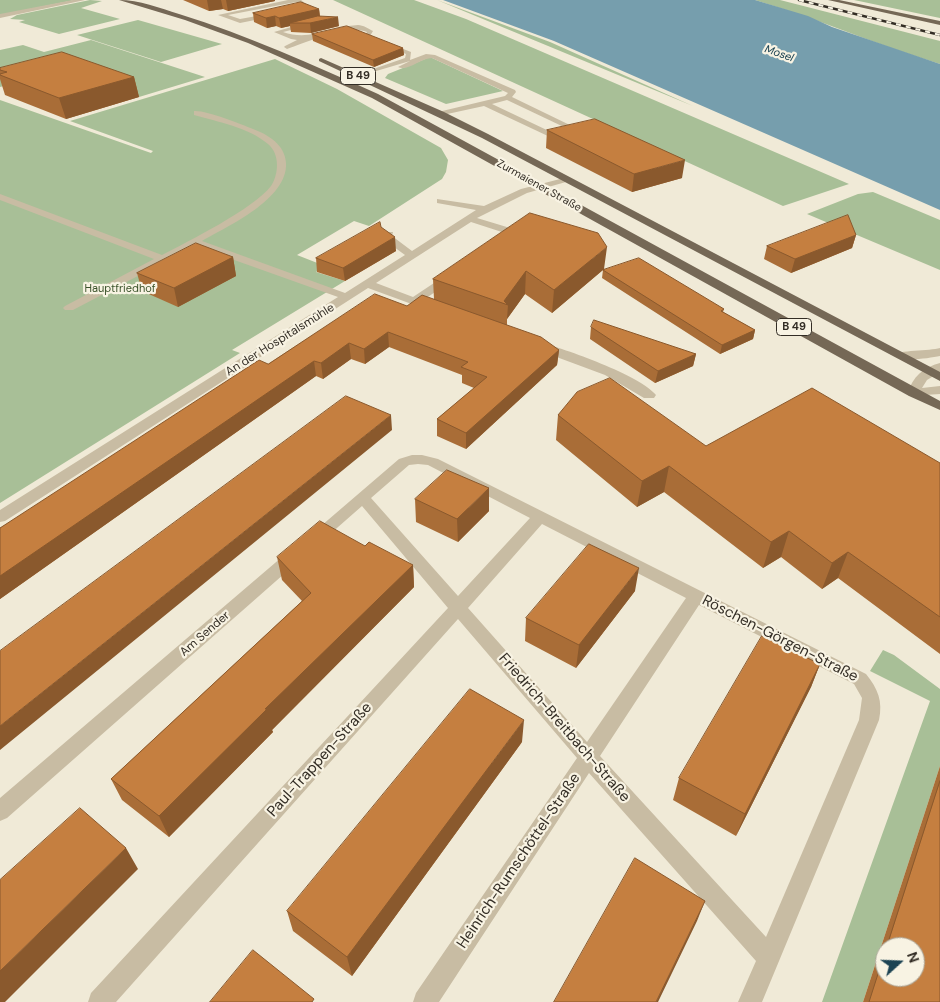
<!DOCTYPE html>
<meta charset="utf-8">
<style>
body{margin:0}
#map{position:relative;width:940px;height:1002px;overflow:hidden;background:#f0ead7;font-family:"DM Sans",sans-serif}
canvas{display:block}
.north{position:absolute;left:875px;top:937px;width:50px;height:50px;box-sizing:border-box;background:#f8f3e3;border:1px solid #a9a497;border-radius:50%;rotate:70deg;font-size:14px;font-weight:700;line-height:20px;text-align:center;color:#332d25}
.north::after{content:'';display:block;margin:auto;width:18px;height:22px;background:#1c4353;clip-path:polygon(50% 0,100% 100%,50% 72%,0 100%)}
</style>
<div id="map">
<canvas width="940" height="1002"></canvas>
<div class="north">N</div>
</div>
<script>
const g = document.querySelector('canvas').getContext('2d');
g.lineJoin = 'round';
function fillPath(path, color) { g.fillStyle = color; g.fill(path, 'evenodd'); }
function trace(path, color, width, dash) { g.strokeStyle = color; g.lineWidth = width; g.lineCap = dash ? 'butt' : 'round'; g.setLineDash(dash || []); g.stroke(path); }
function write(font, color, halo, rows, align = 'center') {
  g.font = font + ' "DM Sans",sans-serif'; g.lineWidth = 4.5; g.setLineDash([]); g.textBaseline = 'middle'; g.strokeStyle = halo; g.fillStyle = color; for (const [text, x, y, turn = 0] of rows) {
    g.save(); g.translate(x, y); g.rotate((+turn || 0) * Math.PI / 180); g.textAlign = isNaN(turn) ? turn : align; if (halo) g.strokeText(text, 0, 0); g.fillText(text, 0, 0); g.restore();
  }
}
fillPath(new Path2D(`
 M0 0H75L0 15Z
 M90 0 102 1 81 8 120 19 59 34 19 22 25 20 10 19 17 15Z
 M333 0H414L466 19 849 184 783 206Z
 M437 0 550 42 693 106Z
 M755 0H780L940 41V64C877 45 818 19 755 0Z
 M854 0H940V18Z
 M138 20 222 44 161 62 77 35Z
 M91 40 205 77 139 97 64 70 0 87V50L23 45 44 52Z
 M430 57 503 91 446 104 385 78 388 74Z
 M275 59 337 89 441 148 448 160 446 172 442 179 369 226 354 221 297 255 325 266 316 272 345 281 232 350 240 353 0 503V100L151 153 153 151 70 121Z
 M873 192 940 220V270L807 214 858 194Z
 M883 650 894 655 940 689V766L863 1002H822L930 701 870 671Z`), '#a8bf97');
fillPath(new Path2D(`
 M443 0H755L808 16 832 27 940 64V210L554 41Z`), '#769ead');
fillPath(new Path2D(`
 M73 0H85L0 18V14Z
 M288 0H301L306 4 300 11 240 23 218 15ZM296 2 300 4 296 9 240 19 228 15Z
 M309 22 311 25 283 32C310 42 332 26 358 25 363 25 369 29 373 31L370 36 411 52 410 60 426 54 435 55 515 90 516 92 512 97 578 129 550 137 484 106 438 116V112L505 96 508 93 432 58C421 58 407 72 398 67L410 61 356 77V75L405 58 406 54 364 37 367 32C346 24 308 42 287 49L284 47 285 46 297 40 291 39 274 32ZM507 100 566 128 551 132 492 104Z
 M194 111C206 110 241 124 253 129 269 135 285 145 286 163 288 199 228 226 202 241L345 293 405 255 383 239 382 237 385 232H393L392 236 412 251 476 210 437 203V199L484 206 521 189 568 177 573 180 527 193 477 218 520 231V235L509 241 504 238 508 234 471 222 376 283 413 297 446 275H454L455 277 454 279 422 301 438 308 436 310H428L368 288 5 521 0 522V510L338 297 195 246 73 310H65L63 308 65 306 154 259 0 200V194L162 255C189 241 253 209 271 186 279 174 280 154 268 144 248 127 218 122 194 115Z
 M539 342C565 349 640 375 656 395L654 398H644L605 375 535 349 533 346Z
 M940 348V356C929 358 901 363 893 355 898 350 930 351 940 348Z
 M940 363V372L927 380 922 388 940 386V394L909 396 908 393C912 377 924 367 940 363Z
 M412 455H422L438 459 866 674C878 689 883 701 879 720L762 1002H738L756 961 589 773 439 1002H413L416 993 577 758 458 619 116 1002H88L91 993 448 608 362 506 321 542 315 543 309 542 307 538 399 459ZM418 464 428 465 530 518 458 596 371 498 409 465ZM542 524 686 598 587 742 468 608ZM699 605 854 684 862 698 859 720 766 937 600 756Z
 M295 549 301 551 303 555 301 559 7 818 0 821V798L289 551Z`), '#c8bca3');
fillPath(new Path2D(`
 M119 0C139 0 160 8 179 14 247 35 313 65 378 94L940 401V410L909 396 372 98 248 43 185 20Z
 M828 0H839L940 21V25Z
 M321 58 444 112 488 134 940 372V381L482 138 319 61V59Z`), '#756856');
const rail = new Path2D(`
 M799 0 940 35`);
trace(rail, '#332d25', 2.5);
trace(rail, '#f8f3e3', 2, [5]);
fillPath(new Path2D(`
 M183 0H275V1L228 11 223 9 209 11Z
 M319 9 320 16 339 26 311 33 291 32 290 26 281 28 276 26 267 28 254 22 253 13Z
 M312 34 403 48 404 55 374 67 313 41Z
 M0 68 134 77 139 97 66 119 5 95 0 79Z
 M547 130 682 178 632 192 546 148Z
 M530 213 604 269 724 309 723 312 755 330 753 339 720 354 602 278 603 270 552 313 525 294 507 319V325L559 350 557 365 466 449 437 436V419L474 388 462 383V375L389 347 365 364 351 359 323 379 316 376 0 599V528L268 364 407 306 434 299 433 279Z
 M381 227 396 251 345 281 317 272 316 258Z
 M856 235 852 248 791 273 764 259 767 246Z
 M233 257 236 276 178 307 142 291 137 273Z
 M591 327 696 354 693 366 655 383 590 339Z
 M558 415 706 446 940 463V654L838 578 822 589 781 557 763 568 664 492 637 507 556 440Z
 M415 499 489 511 458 542 416 522Z
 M365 546 413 565 414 587 272 730 273 732 169 837 122 800 111 779 302 601 282 580 277 557Z
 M635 591 576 668 525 641 526 618Z
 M820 664 811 687 736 836 673 800 679 778Z
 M522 742 352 976 293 931 287 911Z
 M940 766V1002H863ZM885 947H915L885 977Z`), '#a96d37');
fillPath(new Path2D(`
 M207 0H221L223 9 209 11Z
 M226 0H275V1L228 11Z
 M319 9 320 18 290 23V26L281 28 279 18Z
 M275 16 276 26 267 28 266 18Z
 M338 17 339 26 311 33 310 23Z
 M403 48 404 55 374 67 373 60Z
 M134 77 139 97 66 119 59 98Z
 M685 160 682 178 632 192 634 174Z
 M856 235 852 248 791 273 795 259Z
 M395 237 396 251 345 281 343 268Z
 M607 247 604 269 552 313 554 290Z
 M233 257 236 276 178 307 174 288Z
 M526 271 525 294 507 319 508 305 504 301Z
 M755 330 753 339 720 354 722 345Z
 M388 332 389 347 365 364 364 349Z
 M349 343 351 359 323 379 321 363Z
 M559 350 557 365 466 449V433Z
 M696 354 693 366 655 383 658 371Z
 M314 361 316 376 0 599V576Z
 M391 415 392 430 0 750V726Z
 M669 466 664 492 637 507 642 481Z
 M489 488V511L458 542 457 519Z
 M789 531 781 557 763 568 771 542Z
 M848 552 838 578 822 589 832 563Z
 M413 565 414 587 272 730 273 732 169 837 159 816 265 709Z
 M639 568 635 591 576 668 579 645Z
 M820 664 811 687 736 836 745 814Z
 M524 720 522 742 352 976 347 957Z
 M126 848 138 869 5 1002H0V971Z
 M705 901 697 921 658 1002H656Z`), '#8a592d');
const building = new Path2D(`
 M301 2 319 9 279 18 275 16 266 18 253 13Z
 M318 16 338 17 310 23H290Z
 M347 26 403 48 373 60 312 34Z
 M62 52 134 77 59 98 0 75V74L7 72 0 70V68Z
 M595 119 685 160 634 174 547 130Z
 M530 213 598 233 607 247 554 290 526 271 504 301 508 305 433 279Z
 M848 215 856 235 795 259 767 246Z
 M380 222 381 227 395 237 343 268 316 258Z
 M196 243 233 257 174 288 137 273Z
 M639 258 724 309 721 311 755 330 722 345 603 270Z
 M375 294 407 306 422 295 541 337 559 350 466 433 437 419 487 377 461 367 468 362 388 332 364 349 349 343 321 363 314 361 0 576V528L259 360 268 364Z
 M594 320 696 354 658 371 591 327Z
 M610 378 706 446 812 388 940 463V617L848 552 832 563 789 531 771 542 669 466 642 481 558 415 577 392Z
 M346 396 391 415 0 726V651Z
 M447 470 489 488 457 519 415 499Z
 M320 521 365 546 369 542 413 565 265 709H267L159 816 111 779 311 593 277 557Z
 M589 544 639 568 579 645 526 618Z
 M762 636 820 664 745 814 679 778Z
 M470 689 524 720 347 957 287 911Z
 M940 781V1002H869L885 952V977H915V947H887Z
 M80 808 126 848 0 971V880Z
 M635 858 705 901 656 1002H554Z
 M253 950 314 999 312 1002H210Z`);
fillPath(building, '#c57f40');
trace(building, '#8a592d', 1);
write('italic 11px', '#1c4353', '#f8f3e3', [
 ["Mosel",779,54,19]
]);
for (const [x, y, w] of [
 [358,76,35],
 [794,327,35]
]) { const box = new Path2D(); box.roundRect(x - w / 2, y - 8.5, w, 17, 4); g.fillStyle = '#f8f3e3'; g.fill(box); trace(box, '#332d25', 1); }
write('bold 11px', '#332d25', null, [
 ["B 49",358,76],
 ["B 49",794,327]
]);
write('11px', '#332d25', '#f8f3e3', [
 ["Zurmaiener Straße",539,186,29]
]);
write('11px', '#395129', '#f8f3e3', [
 ["Hauptfriedhof",120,289]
]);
write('12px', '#332d25', '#f8f3e3', [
 ["An der Hospitalsmühle",280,340,-32],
 ["Am Sender",205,634,-41]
]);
write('15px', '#332d25', '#f8f3e3', [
 ["Röschen-Görgen-Straße",780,639,27],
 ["Friedrich-Breitbach-Straße",564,728,49],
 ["Paul-Trappen-Straße",320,760,-48],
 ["Heinrich-Rumschöttel-Straße",519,861,-56]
]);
</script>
